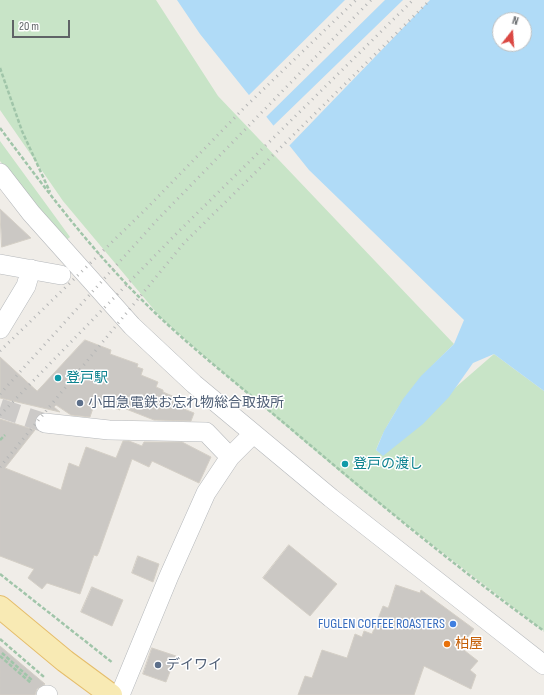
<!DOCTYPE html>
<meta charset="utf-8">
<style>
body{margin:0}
#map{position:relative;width:544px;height:695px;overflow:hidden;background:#f0ede8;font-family:"Sofia Sans Condensed",sans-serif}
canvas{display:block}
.north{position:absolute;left:492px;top:12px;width:40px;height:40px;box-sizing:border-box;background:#fff;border:1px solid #bfc1c2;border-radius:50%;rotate:17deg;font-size:11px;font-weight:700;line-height:16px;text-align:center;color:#5f6366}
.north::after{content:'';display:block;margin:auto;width:14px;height:18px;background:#da4843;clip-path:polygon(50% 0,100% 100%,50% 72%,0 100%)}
.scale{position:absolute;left:12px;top:20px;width:58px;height:18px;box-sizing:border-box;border:2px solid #5f6366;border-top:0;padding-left:5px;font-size:12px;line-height:14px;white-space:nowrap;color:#5f6366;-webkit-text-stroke:3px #fff;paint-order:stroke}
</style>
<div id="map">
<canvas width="544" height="695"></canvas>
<div class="north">N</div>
<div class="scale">20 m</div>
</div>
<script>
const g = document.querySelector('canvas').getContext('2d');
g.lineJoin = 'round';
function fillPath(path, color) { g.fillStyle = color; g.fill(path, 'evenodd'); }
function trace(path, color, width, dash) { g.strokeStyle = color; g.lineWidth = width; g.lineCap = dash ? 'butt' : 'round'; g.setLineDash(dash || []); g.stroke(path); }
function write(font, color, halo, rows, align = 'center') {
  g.font = font + ' "Sofia Sans Condensed","Noto Sans JP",sans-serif'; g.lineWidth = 3; g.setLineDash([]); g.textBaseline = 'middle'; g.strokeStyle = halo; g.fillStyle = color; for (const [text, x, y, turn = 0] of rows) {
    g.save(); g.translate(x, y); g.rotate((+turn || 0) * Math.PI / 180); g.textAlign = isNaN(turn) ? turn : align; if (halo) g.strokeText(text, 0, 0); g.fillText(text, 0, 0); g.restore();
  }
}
fillPath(new Path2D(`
 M0 0H156L218 96 454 344C422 375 393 407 376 450L380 453 494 354 544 391V631L363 491 220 370 161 318 63 201 0 110Z
 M0 141 70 237 64 242 0 161Z`), '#c8e4c7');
fillPath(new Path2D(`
 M177 0H544V391L494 354 473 363 449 397 423 424 383 456 376 450 384 431 403 399 421 376 454 344 464 320 309 170 200 34ZM500 20H524V44H500Z`), '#b0dbf7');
fillPath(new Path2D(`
 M345 0H385L265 118 248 96Z
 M403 0H430L288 147 272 127Z`), '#f0ede8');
const building = new Path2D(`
 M0 209 31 238 2 247Z
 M85 340 111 350 110 354 138 364 137 367 143 369 141 375 158 382 156 387 163 390V392L177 398 175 403 185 407 184 409 194 413 191 421 154 420 121 407 120 410 95 402 90 417 71 415 56 405 54 407 60 412 0 398V357L37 391Z
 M0 419 35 430 5 468 61 490 69 463 79 467 86 447 116 458 123 441H129L142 446 144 442H182L211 457 199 483 152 461 149 467 132 459 99 552 97 556 94 555 80 594 47 583 42 589 28 578 34 569 0 556Z
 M289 545 337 584 310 616 263 578Z
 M138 556 159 564 153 582 132 573Z
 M396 585 420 593 421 590 474 629 460 647 478 661 470 670 476 675 471 689 424 666 414 695H298L305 676 312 678 322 650 347 658 355 634 362 637 364 631 372 634 383 606 388 608Z
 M92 587 123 600 112 626 81 612Z
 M0 646 45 684 37 689 35 695H0Z
 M152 648 176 656 166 682 143 674Z`);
fillPath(building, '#cbc8c4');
trace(building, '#d4cfc6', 1);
trace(new Path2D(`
 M0 408 45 423`), '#cccac8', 19, [19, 10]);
const street = new Path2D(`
 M0 173 31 213 132 326 194 384 331 498 544 665
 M0 264 61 275
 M0 329 26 286 31 269
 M45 423 109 430 206 432 230 457
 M46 695H48
 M120 695 169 576 206 493 230 457 253 434`);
const primary = new Path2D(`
 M0 607 65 661 111 695`);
trace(street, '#b5b8bb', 20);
trace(primary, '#e5bd6b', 24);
trace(new Path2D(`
 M0 68 22 131 50 192
 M0 128C38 179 76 230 119 276 169 331 228 376 284 423 369 495 454 566 544 631
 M0 440 5 435
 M0 574 113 663
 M0 639 44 677
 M2 653 33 681
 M0 656 31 683`), '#a0c5a9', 2.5, [4, 2]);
trace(street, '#fff', 19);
trace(primary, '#f8eab4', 22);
trace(new Path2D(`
 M0 351 147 208 245 107 356 0
 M0 394 159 218 371 0
 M0 415 175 235 413 0
 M0 467 184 243 430 0`), '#b5b6b6', 3, [1, 5]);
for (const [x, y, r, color] of [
 [58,378,4,"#0f9aa8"],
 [80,403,4,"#5c6f8a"],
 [345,464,4,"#0f9aa8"],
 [453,624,4,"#3f7fe0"],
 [447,644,4,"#e8710a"],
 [158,665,4,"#5c6f8a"]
]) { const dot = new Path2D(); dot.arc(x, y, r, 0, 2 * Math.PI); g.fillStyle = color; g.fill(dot); trace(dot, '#fff', 1.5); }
write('14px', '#0d838f', '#fff', [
 ["登戸駅",66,378],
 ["登戸の渡し",353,464]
], 'left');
write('14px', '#4e5e75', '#fff', [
 ["小田急電鉄お忘れ物総合取扱所",88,403],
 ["デイワイ",166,665]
], 'left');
write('14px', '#366cbe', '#fff', [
 ["FUGLEN COFFEE ROASTERS",445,624]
], 'right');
write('14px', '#c56008', '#fff', [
 ["柏屋",455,644]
], 'left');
</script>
